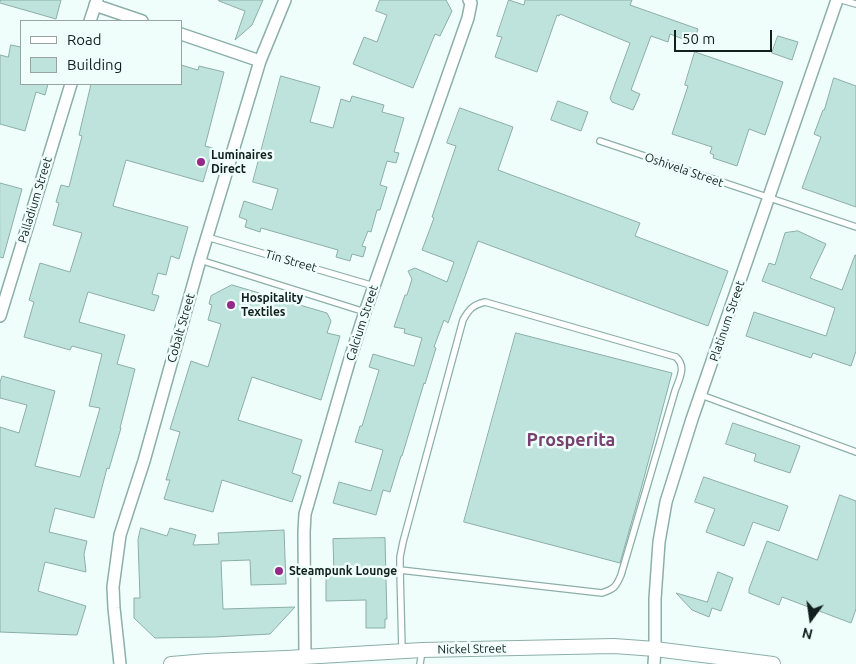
<!DOCTYPE html>
<style>
body{margin:0}
#map{position:relative;width:856px;height:664px;overflow:hidden;background:#f0fefb;font-family:Ubuntu,sans-serif}
canvas{display:block}
.legend{position:absolute;left:20px;top:20px;width:162px;height:65px;box-sizing:border-box;background:#f0fefb;border:1px solid #97a5a2;margin:0;padding:6px 9px;list-style:none;font-size:15px;color:#12201d}
.legend li{display:flex;align-items:center;gap:10px;height:25px}
.legend b{width:25px;border:1px solid #97a5a2}
.north{position:absolute;left:786px;top:594px;width:50px;height:50px;-webkit-text-stroke:4px #f0fefb;paint-order:stroke;rotate:194deg;font-size:14px;font-weight:700;line-height:20px;text-align:center;color:#12201d}
.north::after{content:'';display:block;margin:auto;width:18px;height:22px;background:#12201d;clip-path:polygon(50% 0,100% 100%,50% 72%,0 100%)}
.scale{position:absolute;left:674px;top:30px;width:98px;height:22px;box-sizing:border-box;border:2px solid #12201d;border-top:0;padding-left:6px;font-size:15px;line-height:18px;white-space:nowrap;color:#12201d;-webkit-text-stroke:4px #f0fefb;paint-order:stroke}
</style>
<div id="map">
<canvas width="856" height="664"></canvas>
<ul class="legend">
<li><b style="height:6px;background:#fff"></b>Road</li>
<li><b style="height:14px;background:#bee2dc"></b>Building</li>
</ul>
<div class="north">N</div>
<div class="scale">50 m</div>
</div>
<script>
const g = document.querySelector('canvas').getContext('2d');
g.lineJoin = 'round';
function fillPath(path, color) { g.fillStyle = color; g.fill(path, 'evenodd'); }
function trace(path, color, width, dash) { g.strokeStyle = color; g.lineWidth = width; g.lineCap = dash ? 'butt' : 'round'; g.setLineDash(dash || []); g.stroke(path); }
function write(font, color, halo, rows, align = 'center') {
  g.font = font + ' Ubuntu,sans-serif'; g.lineWidth = 5; g.setLineDash([]); g.textBaseline = 'middle'; g.strokeStyle = halo; g.fillStyle = color; for (const [text, x, y, turn = 0] of rows) {
    g.save(); g.translate(x, y); g.rotate((+turn || 0) * Math.PI / 180); g.textAlign = isNaN(turn) ? turn : align; if (halo) g.strokeText(text, 0, 0); g.fillText(text, 0, 0); g.restore();
  }
}
const building = new Path2D(`
 M1 0H61L56 19 0 3Z
 M219 0H263L252 25 235 40 245 11 219 1Z
 M380 0H446L452 11 440 36 435 34 413 88 353 64 364 37 377 42 387 15 376 11Z
 M509 0 524 5 525 0H632L630 5 698 29 693 43 670 34 668 42 651 36 631 90 640 94 633 110 612 102 610 98 630 43 560 14 559 16 557 15 537 72 495 57 502 37 497 36Z
 M778 36 798 42 792 60 772 53Z
 M11 45 21 47V84H48L45 95 36 92 25 131 0 124V55L8 57Z
 M695 52 783 82 765 135 749 129 737 166 713 158 714 155 710 153 712 147 672 134 688 86 685 85Z
 M181 65 198 70 199 66 224 72 205 146 213 148 203 182 126 160 113 206 188 227 179 259 171 256 166 275 158 273 152 294 159 296 154 311 88 292 79 322 125 335 117 364 135 369 120 428H121L109 469 107 468 94 518 55 508 49 532 87 541 84 554 86 572 45 562 38 591 86 606 77 635 0 632V427L19 433 27 405 0 398V382L2 376 55 391 35 466 80 477 100 408 89 406 102 354 72 346 70 350 24 337 34 302 29 300 40 263 70 272 82 233 53 225 59 203 56 202 61 185 69 187 82 136 79 135 91 84H181Z
 M281 76 320 87 310 122 333 128 341 99 350 102 352 96 384 105 382 112 404 118 394 152 399 153 396 163 387 161 380 185 387 187 380 210H377L371 232 368 231 362 246 366 247 363 257 352 254 350 261 336 257 338 250 261 228 260 232 245 227 247 220 239 217 244 201 272 210 278 189 253 182Z
 M834 78 856 86V207L802 188 821 137 814 134 823 110H824Z
 M558 101 588 112 581 131 551 120Z
 M460 108 513 127 498 170 640 223 635 236 728 271 708 326 478 241 448 323 444 320 434 347 436 348 425 384 424 383 402 456H401L390 492 383 490 376 515 333 503 339 482 371 491 383 450 355 442 360 426H362L379 370 369 367 373 354 414 366 422 338 404 333 405 329 394 327 405 295H407L412 279 408 271 415 268 447 282 454 262 422 250 434 218 432 217 456 146 447 143Z
 M0 183 22 189 3 258 0 257Z
 M798 231 826 244 810 278 842 290 855 255H856V351L851 366 813 353 811 358 746 336 754 312 826 336 835 308 762 281 769 263 775 265 785 233Z
 M232 285 327 313 331 321 327 333 340 336 321 400 252 377 238 420 302 440 292 473 301 476 292 502 222 480 213 512 164 499 170 480H166L180 432 170 429 191 361 208 367 221 324 208 320 212 305 209 304 211 296Z
 M516 333 672 373 641 489 620 563 464 522Z
 M733 423 800 446 790 473 754 461 756 454 726 444Z
 M704 477 788 506 779 531 753 522 744 546 706 532 715 509 695 502Z
 M840 495 856 501V609L851 623 782 597 779 605 749 593V589L767 541 817 560Z
 M141 528 167 536 170 528 196 535 193 545 219 544 218 533 284 530 286 584 251 585 250 560 221 561 223 609 295 607 270 634 214 637 155 638 134 618V598H140L138 540Z
 M385 538 387 619H385V628H366V600L326 601V576H334L333 539Z
 M718 572 733 578 721 611 712 608 709 617 692 610 676 593 707 602Z`);
fillPath(building, '#bee2dc');
trace(building, '#8caea8', 1);
const service = new Path2D(`
 M842 0 856 4
 M600 141 856 227
 M207 237 374 286
 M200 260 365 312
 M701 395 856 452
 M400 570 602 593C614 589 616 587 621 575L675 391C679 379 687 367 676 357L485 302C473 305 469 309 463 320L403 542 400 557V570L402 650
 M420 664 422 651`);
const minor = new Path2D(`
 M95 5 142 21
 M90 21 97 0
 M181 34 260 61
 M0 316 71 84
 M305 657 304 532 305 514 349 362 365 312 468 18 471 3 469 0
 M120 664 114 608 113 587 120 535 144 461 200 260 260 61 285 0
 M654 664 655 649V599L659 542 666 502 692 419 837 0`);
const tertiary = new Path2D(`
 M171 664 207 661 286 658 422 650 614 646 655 649 773 664`);
trace(service, '#8cafa8', 8);
trace(minor, '#8cafa8', 14);
trace(tertiary, '#8cafa8', 16);
trace(service, '#fff', 5.5);
trace(minor, '#fff', 11);
trace(tertiary, '#fff', 14);
for (const [x, y, r, color] of [
 [201,162,5,"#952889"],
 [231,305,5,"#952889"],
 [279,571,5,"#952889"]
]) { const dot = new Path2D(); dot.arc(x, y, r, 0, 2 * Math.PI); g.fillStyle = color; g.fill(dot); trace(dot, '#f0fefb', 2); }
write('bold 12px', '#12201d', '#f0fefb', [
 ["Luminaires",211,155],
 ["Direct",211,169],
 ["Hospitality",241,298],
 ["Textiles",241,312],
 ["Steampunk Lounge",289,571]
], 'left');
write('12px', '#12201d', '#f0fefb', [
 ["Oshivela Street",684,170,19],
 ["Palladium Street",35,200,-73],
 ["Tin Street",291,261,16],
 ["Platinum Street",727,321,-71],
 ["Calcium Street",362,323,-72],
 ["Cobalt Street",181,328,-74],
 ["Nickel Street",472,649,-1]
]);
write('bold 18px', '#77406f', '#f0fefb', [
 ["Prosperita",571,440]
]);
</script>
